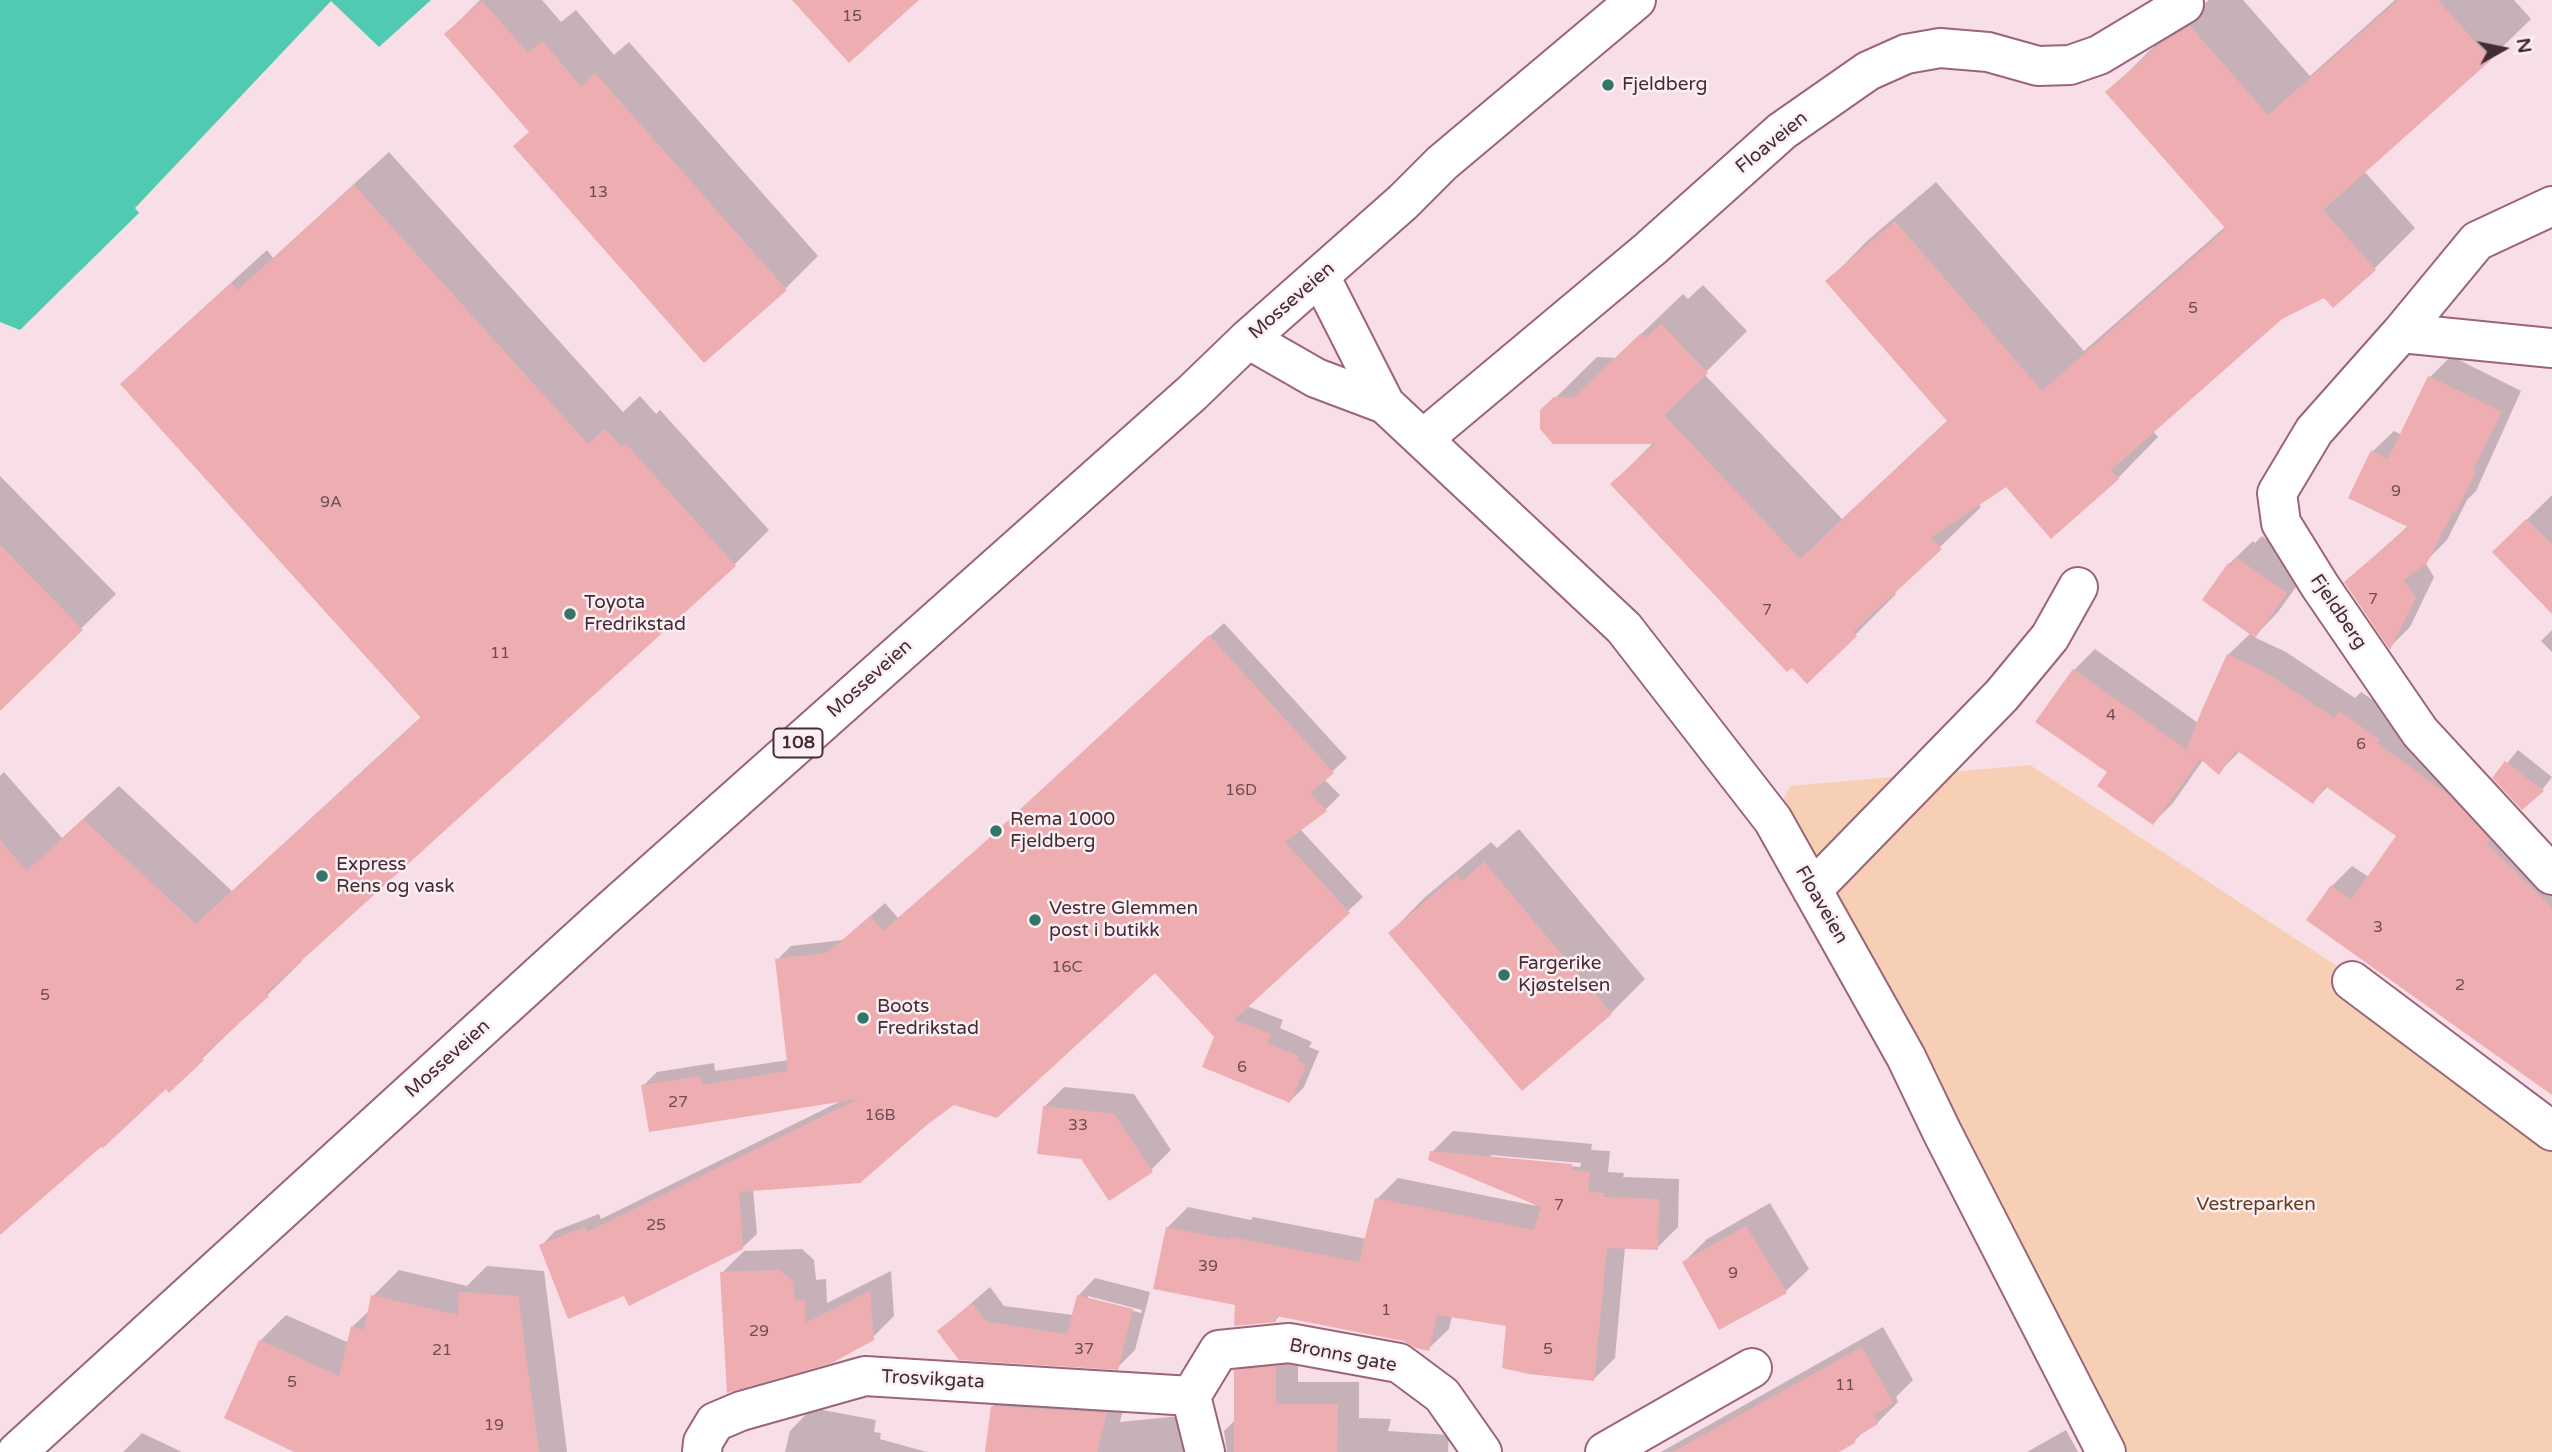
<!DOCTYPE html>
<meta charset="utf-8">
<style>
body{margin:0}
#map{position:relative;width:2552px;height:1452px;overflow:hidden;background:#f8dee6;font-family:"Varela Round",sans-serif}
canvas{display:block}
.north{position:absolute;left:2468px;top:14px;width:70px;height:70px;-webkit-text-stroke:5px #fceff3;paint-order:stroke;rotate:81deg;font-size:19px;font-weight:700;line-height:28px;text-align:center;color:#442c35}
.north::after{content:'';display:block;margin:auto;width:24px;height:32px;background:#442c35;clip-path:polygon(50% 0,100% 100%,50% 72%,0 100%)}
</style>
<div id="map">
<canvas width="2552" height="1452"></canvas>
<div class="north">N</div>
</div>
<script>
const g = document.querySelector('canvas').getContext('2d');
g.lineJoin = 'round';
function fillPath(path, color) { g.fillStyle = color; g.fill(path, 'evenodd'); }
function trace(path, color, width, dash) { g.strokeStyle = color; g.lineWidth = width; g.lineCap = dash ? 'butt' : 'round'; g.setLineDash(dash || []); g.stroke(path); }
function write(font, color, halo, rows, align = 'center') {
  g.font = font + ' "Varela Round",sans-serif'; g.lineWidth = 5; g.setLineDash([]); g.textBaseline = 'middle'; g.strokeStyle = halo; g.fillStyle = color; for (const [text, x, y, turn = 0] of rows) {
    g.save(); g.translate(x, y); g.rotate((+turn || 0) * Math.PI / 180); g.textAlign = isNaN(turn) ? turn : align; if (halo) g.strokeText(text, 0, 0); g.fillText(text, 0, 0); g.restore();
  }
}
fillPath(new Path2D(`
 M2030 765 2552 1107V1452H2106L1773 820 1790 786Z`), '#f6cfb4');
fillPath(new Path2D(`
 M0 0H431L379 47 331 1 135 208 139 213 20 330 0 322Z`), '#50cbb1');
fillPath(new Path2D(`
 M480 0H542L561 22 576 10 614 55 629 42 818 256 786 288 531 131 446 34Z
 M2209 0H2243L2310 76 2395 0H2514L2531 19 2490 59 2364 171 2415 228 2374 269 2281 317 2153 431 2158 437 2118 478 2006 485 1978 504 1981 507 1894 592 1896 594 1855 635 1612 484 1654 442 1542 411 1597 357 1616 358 1683 294 1688 299 1703 285 1747 331 1704 374 1842 519 1949 419 1828 281 1868 240 1936 182 2084 351 2226 226 2108 93 2148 52Z
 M389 152 623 412 640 396 656 414 660 410 769 530 735 564 300 959 302 961 202 1059 166 1087 0 1233V776L4 772 62 838 119 786 232 891 422 716 122 384 157 350 267 250 273 258Z
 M2451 356 2521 391 2476 491 2467 500 2447 540 2425 562 2434 577 2410 627 2390 647 2346 582 2409 525 2373 451 2394 431 2402 435 2430 377Z
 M0 476 116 594 0 709Z
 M2552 495V612L2494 552Z
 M2262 536 2309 569 2278 612 2254 637 2286 652 2355 698 2361 692 2399 718 2552 868V1093L2332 886 2352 866 2369 877 2399 836 2328 786 2313 802 2240 751 2218 773 2203 760 2173 803 2153 823 2109 772 2038 721 2074 670 2095 649 2198 723 2228 655 2251 633 2229 564 2253 541 2255 543Z
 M1224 623 1347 758 1324 779 1340 795 1326 809 1300 829 1363 897 1247 1006 1283 1020 1280 1028 1312 1042 1309 1047 1319 1051 1304 1087 1290 1101 1217 1037 1155 970 954 1103 753 1189 757 1234 742 1248 541 1246 555 1231 599 1214 601 1219 843 1100 643 1086 657 1072 714 1063 715 1071 789 1060 777 960 791 946 843 940 885 903 898 918 993 835Z
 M2552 630V652L2541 641Z
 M2518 750 2552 777 2542 790 2495 778Z
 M1519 829 1645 979 1611 1013 1523 1089 1390 933 1424 898 1491 842 1497 848Z
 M1064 1087 1134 1094 1171 1150 1151 1170 1044 1107Z
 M1453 1131 1592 1144 1591 1150 1610 1151 1608 1172 1624 1173 1623 1177 1679 1179 1678 1227 1657 1248 1625 1247 1615 1358 1594 1379 1508 1325 1452 1316 1449 1329 1428 1349 1404 1340 1280 1315 1275 1321 1236 1304 1167 1228 1188 1207 1251 1220 1253 1217 1367 1239 1377 1199 1398 1178 1537 1206 1432 1152ZM1490 1155 1581 1163 1580 1167 1494 1159Z
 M1770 1203 1809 1269 1785 1292 1684 1262 1707 1239Z
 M802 1249 814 1260 816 1280 826 1279 827 1303 891 1271 894 1316 872 1338 831 1361 722 1273 744 1251Z
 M487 1266 544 1271 567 1452H299L260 1341 286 1315 349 1343 352 1327 370 1310 373 1296 399 1270 467 1286Z
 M1095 1278 1150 1292 1135 1350 1117 1368 939 1331 990 1287 1004 1306 1073 1315 1078 1296ZM1088 1296 1142 1310 1141 1313 1088 1299Z
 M1883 1327 1913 1380 1896 1397 1898 1402 1877 1423 1867 1428 1854 1441 1835 1452H1661Z
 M1298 1345V1382H1359V1418L1391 1419 1388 1431 1449 1435 1448 1452H987L993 1406 1015 1384 1128 1391 1120 1422 1200 1414 1221 1451H1227L1224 1431 1236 1419V1371L1259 1349Z
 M812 1408 876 1420 874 1432 881 1433 880 1439 927 1452H785L790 1431Z
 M2066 1430 2078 1452H2027Z
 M142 1433 182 1452H123Z`), '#0003');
fillPath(new Path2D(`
 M792 0H919L849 63Z
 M2398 0H2438L2491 60 2323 210 2376 270 2333 308 2324 298 2282 319 2111 470 2119 479 2051 539 2006 487 1930 538 1942 549 1853 632 1857 636 1807 684 1792 668 1787 672 1610 484 1655 444H1553L1540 429V410L1554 397 1573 398 1641 333 1646 338 1661 324 1708 373 1664 415 1800 559 1947 421 1825 281 1895 221 2042 391 2226 229 2105 92 2160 44 2190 26 2268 115Z
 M482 1 528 53 542 41 581 86 595 73 787 290 704 363 513 146 529 132 444 34Z
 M354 185 588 444 605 429 621 447 625 443 736 566 266 993 269 996 201 1058 204 1060 169 1093 166 1089 103 1148 101 1147 0 1235V840L27 871 83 819 196 924 421 718 120 384 231 283 238 290Z
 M2428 376 2502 412 2473 470 2476 471 2455 514 2453 511 2427 563 2403 580 2416 597 2390 650 2344 582 2408 527 2348 498 2371 450 2388 459Z
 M2526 519 2552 544V614L2492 552Z
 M0 545 83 630 0 711Z
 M2237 558 2287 593 2255 638 2202 600 2228 563 2231 566Z
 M1209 635 1334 773 1310 793 1327 811 1285 842 1350 913 1234 1020 1271 1034 1267 1043 1299 1056 1297 1061 1306 1065 1290 1103 1202 1067 1214 1037 1155 973 997 1118 954 1105 928 1124 860 1183 739 1192 743 1249 629 1306 624 1296 568 1319 539 1245 585 1227 587 1232 858 1099 649 1132 641 1085 700 1076 702 1085 788 1071 775 959 827 953 870 916 883 931 977 849Z
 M2227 654 2265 672 2334 718 2339 711 2380 740 2376 742 2449 795 2490 840 2486 843 2552 908V1095L2306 920 2331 885 2351 900 2396 836 2325 786 2313 804 2236 750 2219 775 2200 759 2153 825 2097 786 2107 772 2035 722 2073 669 2197 757 2187 749 2201 712Z
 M2505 761 2544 791 2522 810 2492 778Z
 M1484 862 1612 1014 1522 1091 1388 933 1456 875 1462 881Z
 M1043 1106 1114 1114 1153 1172 1109 1201 1081 1159 1037 1154Z
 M1430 1151 1572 1164 1571 1170 1590 1172 1588 1192 1604 1193 1603 1197 1659 1199 1658 1250 1607 1248 1594 1381 1529 1374 1502 1368 1506 1326 1437 1315 1429 1351 1416 1348 1403 1341 1276 1316V1322L1234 1326 1235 1305 1153 1289 1166 1227 1230 1240 1231 1237 1359 1262 1375 1198 1534 1230 1541 1207 1428 1160Z
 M1746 1226 1787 1293 1719 1330 1682 1262Z
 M780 1270 793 1282 795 1301 805 1300V1323L870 1291 874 1340 832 1363 727 1393 720 1272Z
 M459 1292 518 1296 539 1452H294L224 1418 259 1340 339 1376 351 1326 364 1330 371 1295 458 1315Z
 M1077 1295 1133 1309 1118 1370 959 1360 937 1331 972 1303 987 1322 1067 1334Z
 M1862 1347 1893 1403 1874 1415 1878 1424 1856 1437 1855 1443 1839 1452H1673Z
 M1276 1366V1404H1338L1337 1452H1234V1370Z
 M991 1406 1107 1413 1097 1452H985Z`), '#eeaeb1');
const minor = new Path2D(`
 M2552 206 2477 241 2401 333 2314 431 2277 493 2281 523 2320 586 2420 732 2552 875
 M1320 276 1385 404 1624 628 1773 820 1906 1057 1942 1132 2106 1452
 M2401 333 2552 348
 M1248 339 1316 378 1385 404
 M1423 439 1650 249 1782 131 1868 71 1906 54 1940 48 1988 52 2038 66 2070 65 2099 55 2184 4
 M1812 890 2002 695 2050 637 2078 587
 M2352 981 2552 1131
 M1191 1396 1219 1350 1289 1343 1399 1363 1442 1395 1482 1452
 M1191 1396 1205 1452
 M702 1452 703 1442 715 1422 741 1411 865 1376 1191 1396
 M1605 1452 1752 1368`);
const major = new Path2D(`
 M17 1452 601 919 1192 393 1248 339 1403 202 1442 163 1636 0`);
trace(minor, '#9b6478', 42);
trace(major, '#9b6478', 42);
trace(minor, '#fff', 38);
trace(major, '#fff', 38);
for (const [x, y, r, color] of [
 [1608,85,7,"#337667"],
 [570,614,7,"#337667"],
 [996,831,7,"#337667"],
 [322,876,7,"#337667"],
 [1035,920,7,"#337667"],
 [1504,975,7,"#337667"],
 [863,1018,7,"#337667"]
]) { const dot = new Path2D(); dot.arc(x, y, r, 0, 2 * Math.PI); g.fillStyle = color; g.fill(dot); trace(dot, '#fceff3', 2.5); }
write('16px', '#6e4c54', null, [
 ["15",852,17],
 ["13",598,193],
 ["5",2193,309],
 ["9",2396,492],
 ["9A",331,503],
 ["7",2373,600],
 ["7",1767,611],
 ["11",500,654],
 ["4",2111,716],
 ["6",2361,745],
 ["16D",1241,791],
 ["3",2378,928],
 ["16C",1067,968],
 ["2",2460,986],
 ["5",45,996],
 ["6",1242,1068],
 ["27",678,1103],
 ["16B",880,1116],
 ["33",1078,1126],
 ["7",1559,1206],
 ["25",656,1226],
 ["39",1208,1267],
 ["9",1733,1274],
 ["1",1386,1311],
 ["29",759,1332],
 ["37",1084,1350],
 ["5",1548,1350],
 ["21",442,1351],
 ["5",292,1383],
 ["11",1845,1386],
 ["19",494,1426]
]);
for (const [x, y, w] of [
 [798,743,49]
]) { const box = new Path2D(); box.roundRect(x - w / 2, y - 14.5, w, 29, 5); g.fillStyle = '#fceff3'; g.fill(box); trace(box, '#442c35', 2); }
write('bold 18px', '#442c35', null, [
 ["108",798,743]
]);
write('19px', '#442c35', '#fceff3', [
 ["Fjeldberg",1622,85],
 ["Toyota",584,603],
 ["Fredrikstad",584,625],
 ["Rema 1000",1010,820],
 ["Fjeldberg",1010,842],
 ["Express",336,865],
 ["Rens og vask",336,887],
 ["Vestre Glemmen",1049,909],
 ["post i butikk",1049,931],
 ["Fargerike",1518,964],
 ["Kjøstelsen",1518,986],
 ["Boots",877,1007],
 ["Fredrikstad",877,1029]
], 'left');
write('19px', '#442c35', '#fceff3', [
 ["Floaveien",1772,143,-39],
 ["Mosseveien",1292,301,-41],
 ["Fjeldberg",2338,612,56],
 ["Mosseveien",870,679,-42],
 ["Floaveien",1821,905,60],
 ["Mosseveien",448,1059,-42],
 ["Bronns gate",1343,1356,11],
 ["Trosvikgata",933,1380,3]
]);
write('19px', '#653d1f', '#fceff3', [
 ["Vestreparken",2256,1205]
]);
</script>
